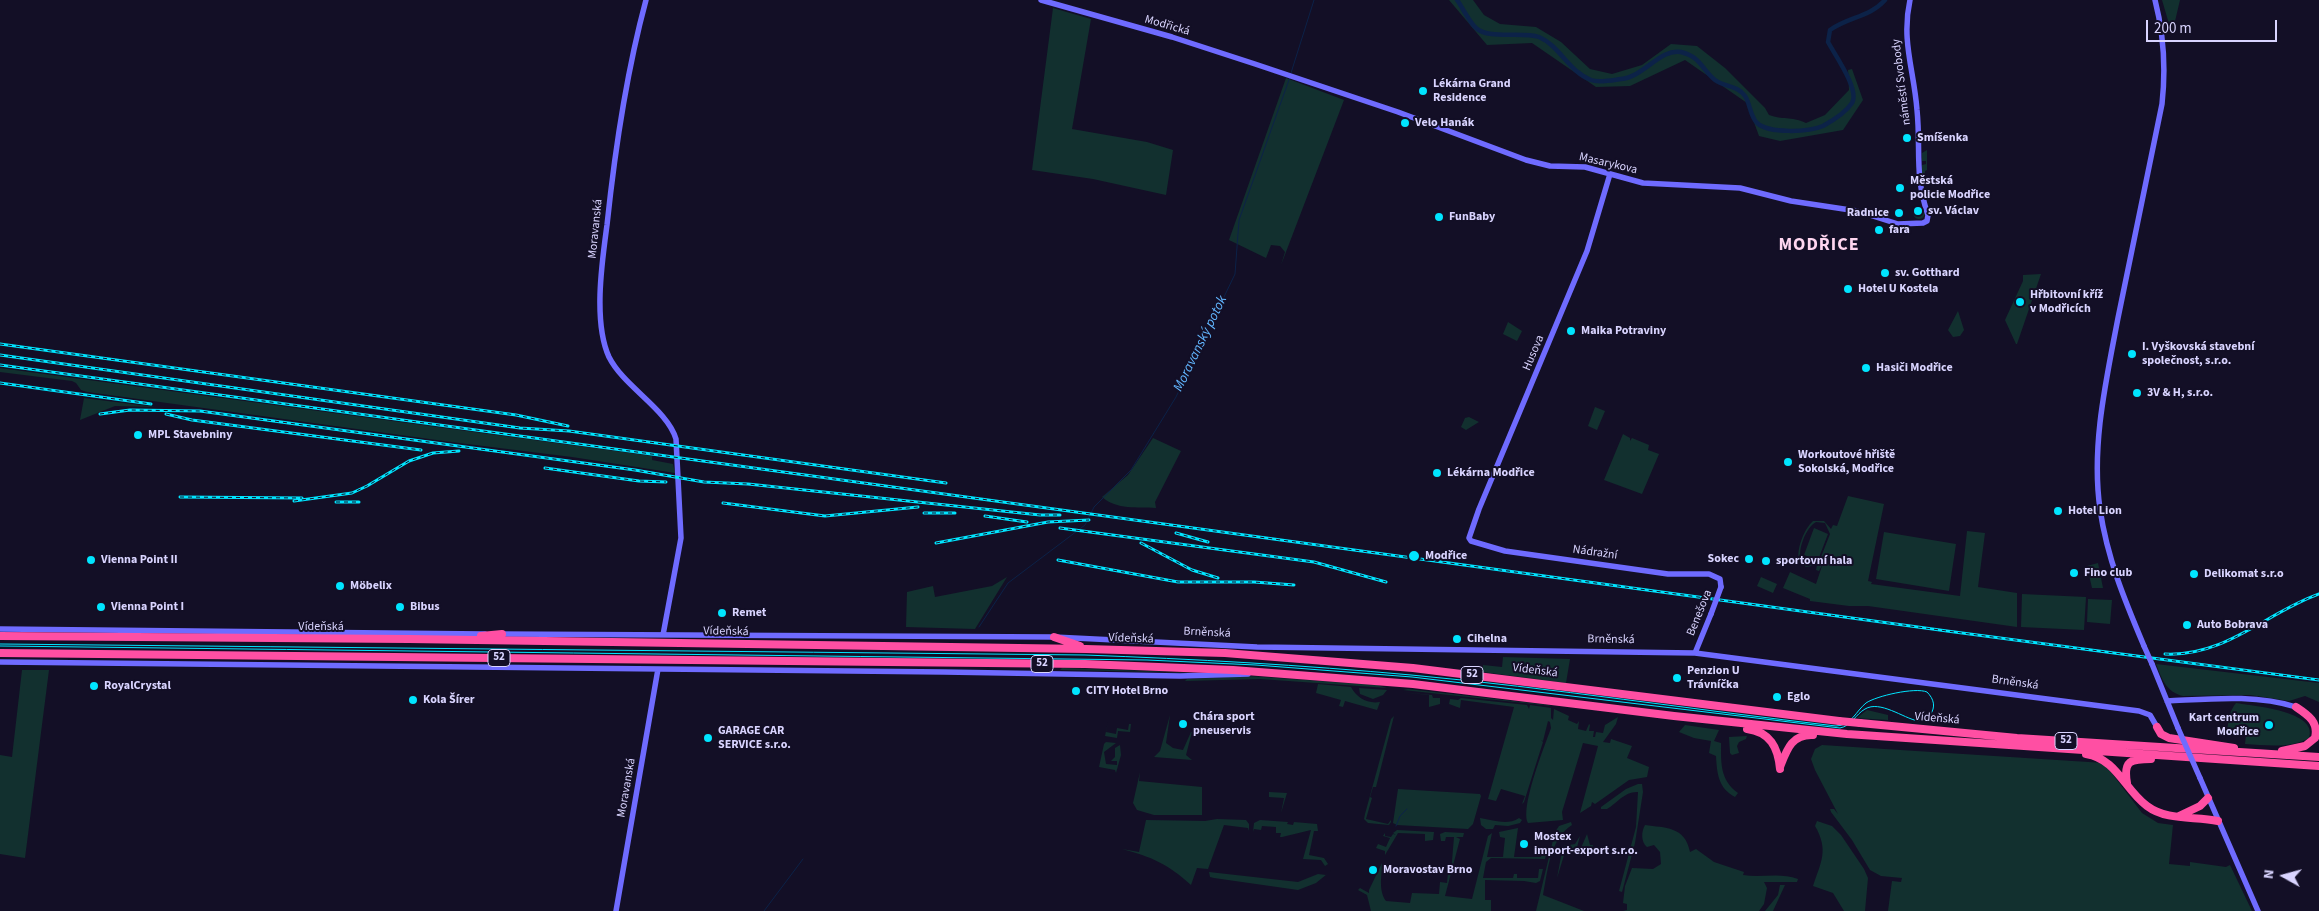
<!DOCTYPE html>
<meta charset="utf-8">
<style>
body{margin:0}
#map{position:relative;width:2319px;height:911px;overflow:hidden;background:#130f26;font-family:"Source Sans 3",sans-serif}
canvas{display:block}
.north{position:absolute;left:2259px;top:851px;width:50px;height:50px;-webkit-text-stroke:4px #130f26;paint-order:stroke;rotate:277deg;font-size:14px;font-weight:700;line-height:20px;text-align:center;color:#d9d4ff}
.north::after{content:'';display:block;margin:auto;width:18px;height:22px;background:#d9d4ff;clip-path:polygon(50% 0,100% 100%,50% 72%,0 100%)}
.scale{position:absolute;left:2146px;top:20px;width:131px;height:22px;box-sizing:border-box;border:2px solid #d9d4ff;border-top:0;padding-left:6px;font-size:15px;line-height:18px;white-space:nowrap;color:#d9d4ff;-webkit-text-stroke:4px #130f26;paint-order:stroke}
</style>
<div id="map">
<canvas width="2319" height="911"></canvas>
<div class="north">N</div>
<div class="scale">200 m</div>
</div>
<script>
const g = document.querySelector('canvas').getContext('2d');
g.lineJoin = 'round';
function fillPath(path, color) { g.fillStyle = color; g.fill(path, 'evenodd'); }
function trace(path, color, width, dash) { g.strokeStyle = color; g.lineWidth = width; g.lineCap = dash ? 'butt' : 'round'; g.setLineDash(dash || []); g.stroke(path); }
function write(font, color, halo, rows, align = 'center') {
  g.font = font + ' "Source Sans 3",sans-serif'; g.lineWidth = 4; g.setLineDash([]); g.textBaseline = 'middle'; g.strokeStyle = halo; g.fillStyle = color; for (const [text, x, y, turn = 0] of rows) {
    g.save(); g.translate(x, y); g.rotate((+turn || 0) * Math.PI / 180); g.textAlign = isNaN(turn) ? turn : align; if (halo) g.strokeText(text, 0, 0); g.fillText(text, 0, 0); g.restore();
  }
}
fillPath(new Path2D(`
 M1449 0H1473L1484 15 1500 24 1536 27 1561 42 1590 69 1612 74 1642 65 1671 44 1697 46 1725 68 1765 108 1769 115C1783 120 1790 116 1806 123L1825 115 1849 90 1848 70 1852 69 1863 100 1843 130 1780 141 1759 136 1747 103 1685 60 1630 86 1596 87 1532 43 1487 45Z
 M2162 0H2180L2172 34Z
 M1053 8 1091 19 1072 129 1147 142 1173 150 1166 195 1093 179 1032 170Z
 M1286 78 1344 100 1281 265 1285 252 1280 246 1271 245 1266 258 1229 240Z
 M1927 150V170L1925 171V178H1922V165L1926 164V161H1922V153Z
 M1913 213a6 6 0 1 1 12 0a6 6 0 1 1-12 0Z
 M2041 274 2017 344H2016L2005 320 2023 281V275Z
 M1958 311 1964 330 1960 336 1953 337 1948 330Z
 M1508 322 1522 331 1517 341 1503 334Z
 M0 368 652 456V460L673 464 675 473 572 457 451 442 87 392 81 390 76 383 72 381 0 372Z
 M84 398 155 407 115 406 80 420Z
 M1595 407 1605 411 1597 430 1588 426Z
 M1469 417 1479 422 1466 430 1461 427 1465 418Z
 M1623 434 1630 438V441L1632 438 1649 445 1648 450 1659 454 1642 494 1604 480Z
 M1153 438 1181 451 1155 502 1156 508C1137 507 1117 510 1102 497L1128 475Z
 M1848 496 1884 504 1868 581 1872 582 1871 584 1960 596 1967 531 1985 533 1978 587 2017 593V627L1868 606H1849L1810 601V599L1783 588 1790 572 1816 584 1823 563 1819 571 1816 570 1817 565 1806 567 1799 561C1796 550 1804 529 1813 521H1824L1831 529 1833 525 1837 526ZM1816 522 1825 523 1830 534 1819 562 1808 566 1802 562C1796 552 1806 527 1816 522Z
 M1814 528 1828 534 1818 560 1804 555Z
 M1884 532 1956 544 1949 591 1876 579Z
 M2098 563 2103 588H2092L2087 566Z
 M1007 577 975 629 906 627 907 592 933 586 935 597 992 586Z
 M1761 577 1777 584 1773 593 1757 586Z
 M2022 594 2086 597 2084 630 2021 627Z
 M2088 599 2112 600 2110 624 2087 622Z
 M1503 657 1570 659 1566 683 1483 672V665L1502 667Z
 M2156 664 2319 683V702L2305 696 2289 701 2250 695 2183 696C2166 692 2162 679 2156 664Z
 M1062 668 1203 673 1060 670Z
 M22 670H49L25 858 0 854V755L12 757Z
 M1249 676 1377 685 1387 688 1260 679 1185 681 1187 679Z
 M1318 684 1351 687C1357 698 1367 704 1380 702L1377 710 1345 701 1343 707 1339 706 1341 700 1316 693Z
 M1359 688 1387 690 1383 695 1373 699 1360 694Z
 M1408 689 1548 705 1552 706 1403 690Z
 M1400 692 1432 695 1433 698H1440V704L1429 707V695Z
 M1461 698 1527 705 1529 709 1530 705 1551 708V718L1553 720 1554 709 1569 716 1568 720 1577 724 1579 721 1578 729 1586 731 1589 724 1590 725 1589 731H1594L1593 737H1595L1596 732 1603 733 1605 725 1618 717 1616 724 1603 742 1610 743 1611 739 1632 746 1627 758 1649 767 1647 777 1629 780 1595 804 1592 802 1591 806 1580 813 1598 746 1583 743 1562 812 1563 820 1528 823C1520 807 1545 745 1551 728L1550 722 1548 721 1543 741 1541 740 1543 742 1524 802 1522 804 1525 796 1501 789 1496 801 1488 799 1514 707 1461 700 1460 708 1449 704 1450 699 1458 700Z
 M2236 703C2253 706 2319 711 2309 738 2290 749 2266 745 2245 744L2246 735 2227 733C2228 723 2229 711 2236 703Z
 M1867 710 1888 715V720L1857 718Z
 M1170 715 1166 743 1173 748 1183 750 1191 732H1192L1186 755 1192 760 1154 757 1160 751Z
 M1394 716 1376 787H1373L1370 797 1372 798 1366 819 1388 824 1391 820V822L1389 825 1368 823 1364 819 1365 814 1391 719Z
 M1108 722 1106 732 1116 734 1117 728 1128 730 1129 724H1131L1130 732 1118 731 1117 738 1105 736Z
 M1685 725 1719 730 1714 741 1721 743C1721 763 1720 780 1738 793L1735 797C1718 788 1717 773 1716 756L1709 753 1711 741 1694 738 1679 732Z
 M1747 736 1746 739 1739 742 1737 746 1739 753 1732 755 1730 753 1729 737Z
 M1106 742 1116 743 1104 752 1106 764 1117 765V761H1111L1115 757V748L1120 745 1121 755 1116 773 1115 770 1099 767 1104 744Z
 M1822 745 2104 763 2142 813 2158 823 2173 825 2169 864 2190 866V862L2226 867 2230 865 2252 911H1888L1892 881 1901 882 1902 878 1881 876 1870 870 1852 840 1831 812 1830 809H1834L1838 814 1815 770 1811 759 1815 749Z
 M1140 772 1139 781 1202 787V815H1154L1137 810 1133 803Z
 M1638 784H1642L1643 792 1635 843 1622 892 1619 891 1636 827 1638 792C1625 791 1617 803 1607 809H1601V807L1626 789Z
 M1398 789 1480 794 1481 796 1473 824 1468 829 1397 825 1393 823Z
 M1269 792 1287 793 1281 813 1284 798 1269 797Z
 M1480 818C1494 820 1507 826 1519 818L1522 820 1520 823 1508 826 1495 825 1493 829H1486L1481 825Z
 M1217 819 1246 820 1249 824V831L1248 828 1224 825 1208 869 1197 868 1191 885C1168 864 1152 857 1122 849L1139 852 1146 820 1205 821Z
 M1260 820 1288 822 1287 824 1293 825 1294 822 1317 824 1318 831H1314L1309 855 1324 858 1328 864 1325 866 1321 860 1303 859 1311 830 1282 837H1280L1281 833H1276V827L1262 826 1261 830 1254 829 1253 832 1254 823Z
 M1817 821 1832 826 1841 835 1864 869 1868 878 1865 911H1844L1833 893 1813 886C1821 862 1829 850 1815 826Z
 M1571 822 1572 825C1550 839 1548 869 1543 895L1584 911H1536L1555 832 1559 826Z
 M1645 825C1665 828 1685 826 1690 852L1696 849 1714 862 1744 872 1743 875C1762 878 1780 872 1798 879L1797 882H1764L1767 888 1764 904 1759 911H1623L1627 910V904L1623 903 1625 886 1632 868 1653 869 1661 864 1660 852 1654 845 1647 847C1641 842 1641 832 1645 825Z
 M1518 828 1514 857H1541L1542 854 1546 855 1545 859 1491 858 1486 862 1483 878H1513L1514 874H1517V878H1538L1539 869H1543L1540 881 1536 883 1524 881 1485 880V900H1491V911H1371L1367 895 1358 890 1360 888 1369 893V890L1382 863C1382 875 1378 890 1386 901L1410 903 1412 893 1439 894 1440 882 1447 883 1448 873H1451L1454 837H1444H1446L1445 841H1441L1440 834 1445 832 1464 833 1463 837H1456L1460 839 1445 896 1472 899 1488 836 1492 833 1487 857H1503L1505 838 1500 837 1499 832Z
 M1397 830 1434 832 1433 840 1425 841V834L1398 833 1385 855V851L1376 848 1378 844 1386 847 1390 838 1383 836 1385 833V836L1391 837 1393 834 1396 835 1393 833Z
 M1587 834 1590 845H1593L1591 854H1589L1590 851 1581 848Z
 M1580 836 1576 851 1566 849 1568 853 1565 852 1557 878 1563 846 1575 844Z
 M1332 870 1316 883 1298 890 1214 878 1210 877 1209 872 1298 882 1318 874 1326 875Z
 M1780 885H1785L1773 911H1765L1778 895Z`), '#12302f');
trace(new Path2D(`
 M1291 73 1314 0
 M979 627 1008 583 1085 525 1094 507 1131 470 1176 397 1235 274 1239 220 1290 77
 M1396 826 1400 816 1407 809
 M764 911 803 859`), '#0c2248', 1);
trace(new Path2D(`
 M1457 0C1463 8 1469 22 1476 28 1489 40 1522 31 1539 37 1560 46 1569 72 1591 80 1599 83 1613 80 1621 79 1644 77 1660 48 1681 52 1701 57 1702 70 1715 80 1724 87 1737 85 1745 96 1750 103 1750 116 1757 123 1769 134 1809 132 1823 126 1832 121 1846 112 1852 103 1860 90 1835 55 1828 42L1830 30C1848 17 1870 17 1885 0`), '#0c2248', 4.5);
trace(new Path2D(`
 M646 0C626 74 615 149 607 225 602 262 593 322 609 357 624 387 667 409 676 439L681 538 663 635
 M1041 0 1172 37 1255 64 1398 112 1526 160 1550 166 1585 167 1643 183 1740 188 1791 201 1857 211 1898 224 1923 223 1927 221 1928 215C1914 175 1921 149 1917 110 1914 70 1901 41 1910 0
 M1610 174 1587 251 1479 509 1469 538 1471 541 1505 551 1668 574H1709L1720 579 1721 587
 M0 629 485 634
 M499 634 1054 637 1257 647 1695 653 2139 711 2150 715 2157 727
 M2144 646C2125 601 2107 558 2100 509 2091 446 2106 381 2118 318 2132 247 2148 175 2162 104 2166 68 2164 35 2155 0
 M1695 653 1711 614
 M0 662 944 672 1180 676 1248 674
 M2152 664 2178 728
 M2167 701C2210 699 2255 694 2296 707
 M2200 778 2258 911
 M616 911 658 669`), '#6f6bff', 5.5);
trace(new Path2D(`
 M0 636 409 639 1086 649 1225 653 1413 668 1839 721
 M481 636 502 634
 M1054 637 1080 646
 M0 653 1085 664 1233 670 1413 684 1674 716 1847 734 2319 766
 M1860 723 2017 738 2319 757
 M2157 727 2161 734 2169 738 2234 748
 M1747 729C1770 732 1778 747 1780 769
 M2282 751 2305 746 2315 738C2319 722 2308 715 2296 707
 M2086 754C2117 759 2124 789 2147 806 2167 821 2194 816 2218 821
 M1780 767C1787 749 1792 734 1813 735
 M2127 783C2123 760 2131 759 2151 759
 M2179 816 2200 806 2208 798`), '#ff4fa3', 8);
trace(new Path2D(`
 M0 644 1085 655C1194 659 1302 665 1411 675 1553 688 1695 710 1836 726 1851 726 1856 711 1866 703 1876 696 1915 687 1927 692 1934 699 1936 707 1930 715L1918 721C1903 718 1880 700 1865 709 1856 714 1851 726 1840 728L1412 677 1256 665 1147 660 0 646`), '#00e5ff', 1);
const rail = new Path2D(`
 M0 344 516 415 568 426
 M0 355 520 428 569 431 946 483
 M0 365 1947 631 2319 680
 M0 383 151 404
 M100 414 130 410 200 411 635 470 704 482 748 484 1040 515H1060
 M166 414 192 420 421 450
 M545 468 639 481 666 482
 M180 497 302 498
 M294 501 352 493 367 486 409 461 433 453 459 451
 M336 502H359
 M723 503 825 516 918 507
 M924 513H955
 M985 516 1027 522
 M1060 528 1314 562 1386 582
 M1176 533 1208 542
 M936 543 1048 522 1089 520
 M1141 543 1192 570 1218 578
 M1058 560 1178 582H1254L1294 585
 M2165 654C2225 657 2266 613 2319 594`);
trace(rail, '#00e5ff', 3);
trace(rail, '#130f26', 1, [4]);
trace(new Path2D(`
 M1711 614 1721 587
 M2144 646 2152 664
 M2178 728 2200 778`), '#6f6bff', 5.5);
trace(new Path2D(`
 M1839 721 1860 723`), '#ff4fa3', 8);
for (const [x, y, r, color] of [
 [1423,91,5,"#00e5ff"],
 [1405,123,5,"#00e5ff"],
 [1907,138,5,"#00e5ff"],
 [1900,188,5,"#00e5ff"],
 [1918,211,5,"#00e5ff"],
 [1899,213,5,"#00e5ff"],
 [1439,217,5,"#00e5ff"],
 [1879,230,5,"#00e5ff"],
 [1885,273,5,"#00e5ff"],
 [1848,289,5,"#00e5ff"],
 [2020,302,5,"#00e5ff"],
 [1571,331,5,"#00e5ff"],
 [2132,354,5,"#00e5ff"],
 [1866,368,5,"#00e5ff"],
 [2137,393,5,"#00e5ff"],
 [138,435,5,"#00e5ff"],
 [1788,462,5,"#00e5ff"],
 [1437,473,5,"#00e5ff"],
 [2058,511,5,"#00e5ff"],
 [1414,556,6,"#00e5ff"],
 [1749,559,5,"#00e5ff"],
 [91,560,5,"#00e5ff"],
 [1766,561,5,"#00e5ff"],
 [2074,573,5,"#00e5ff"],
 [2194,574,5,"#00e5ff"],
 [340,586,5,"#00e5ff"],
 [101,607,5,"#00e5ff"],
 [400,607,5,"#00e5ff"],
 [722,613,5,"#00e5ff"],
 [2187,625,5,"#00e5ff"],
 [1457,639,5,"#00e5ff"],
 [1677,678,5,"#00e5ff"],
 [94,686,5,"#00e5ff"],
 [1076,691,5,"#00e5ff"],
 [1777,697,5,"#00e5ff"],
 [413,700,5,"#00e5ff"],
 [1183,724,5,"#00e5ff"],
 [2269,725,5,"#00e5ff"],
 [708,738,5,"#00e5ff"],
 [1524,844,5,"#00e5ff"],
 [1373,870,5,"#00e5ff"]
]) { const dot = new Path2D(); dot.arc(x, y, r, 0, 2 * Math.PI); g.fillStyle = color; g.fill(dot); trace(dot, '#130f26', 2); }
for (const [x, y, w] of [
 [499,658,22],
 [1042,664,22],
 [1472,675,22],
 [2066,741,22]
]) { const box = new Path2D(); box.roundRect(x - w / 2, y - 8.5, w, 17, 4); g.fillStyle = '#130f26'; g.fill(box); trace(box, '#d9d4ff', 1); }
write('bold 11px', '#d9d4ff', null, [
 ["52",499,658],
 ["52",1042,664],
 ["52",1472,675],
 ["52",2066,741]
]);
write('12px', '#d9d4ff', '#130f26', [
 ["Modřická",1167,26,16],
 ["náměstí Svobody",1902,82,-97],
 ["Masarykova",1608,164,13],
 ["Moravanská",596,229,-84],
 ["Husova",1534,353,-67],
 ["Nádražní",1595,553,8],
 ["Benešova",1700,613,-68],
 ["Vídeňská",321,627],
 ["Vídeňská",726,632,1],
 ["Brněnská",1207,633,3],
 ["Vídeňská",1131,639,2],
 ["Brněnská",1611,640,1],
 ["Vídeňská",1535,671,7],
 ["Brněnská",2015,683,8],
 ["Vídeňská",1937,719,5],
 ["Moravanská",627,788,-80]
]);
write('bold 12px', '#d9d4ff', '#130f26', [
 ["Lékárna Grand",1433,84],
 ["Residence",1433,98],
 ["Velo Hanák",1415,123],
 ["Smíšenka",1917,138],
 ["Městská",1910,181],
 ["policie Modřice",1910,195],
 ["sv. Václav",1928,211],
 ["Radnice",1889,213,"right"],
 ["FunBaby",1449,217],
 ["fara",1889,230],
 ["sv. Gotthard",1895,273],
 ["Hotel U Kostela",1858,289],
 ["Hřbitovní kříž",2030,295],
 ["v Modřicích",2030,309],
 ["Maika Potraviny",1581,331],
 ["I. Vyškovská stavební",2142,347],
 ["společnost, s.r.o.",2142,361],
 ["Hasiči Modřice",1876,368],
 ["3V & H, s.r.o.",2147,393],
 ["MPL Stavebniny",148,435],
 ["Workoutové hřiště",1798,455],
 ["Sokolská, Modřice",1798,469],
 ["Lékárna Modřice",1447,473],
 ["Hotel Lion",2068,511],
 ["Modřice",1425,556],
 ["Sokec",1739,559,"right"],
 ["Vienna Point II",101,560],
 ["sportovní hala",1776,561],
 ["Fino club",2084,573],
 ["Delikomat s.r.o",2204,574],
 ["Möbelix",350,586],
 ["Vienna Point I",111,607],
 ["Bibus",410,607],
 ["Remet",732,613],
 ["Auto Bobrava",2197,625],
 ["Cihelna",1467,639],
 ["Penzion U",1687,671],
 ["Trávníčka",1687,685],
 ["RoyalCrystal",104,686],
 ["CITY Hotel Brno",1086,691],
 ["Eglo",1787,697],
 ["Kola Šírer",423,700],
 ["Chára sport",1193,717],
 ["pneuservis",1193,731],
 ["Kart centrum",2259,718,"right"],
 ["Modřice",2259,732,"right"],
 ["GARAGE CAR",718,731],
 ["SERVICE s.r.o.",718,745],
 ["Mostex",1534,837],
 ["import-export s.r.o.",1534,851],
 ["Moravostav Brno",1383,870]
], 'left');
write('italic 14px', '#62b6ff', '#130f26', [
 ["Moravanský potok",1201,344,-64]
]);
g.letterSpacing = '1px';
write('bold 18px', '#ffd6f0', '#130f26', [
 ["MODŘICE",1819,246]
]);
g.letterSpacing = '0px';
</script>
